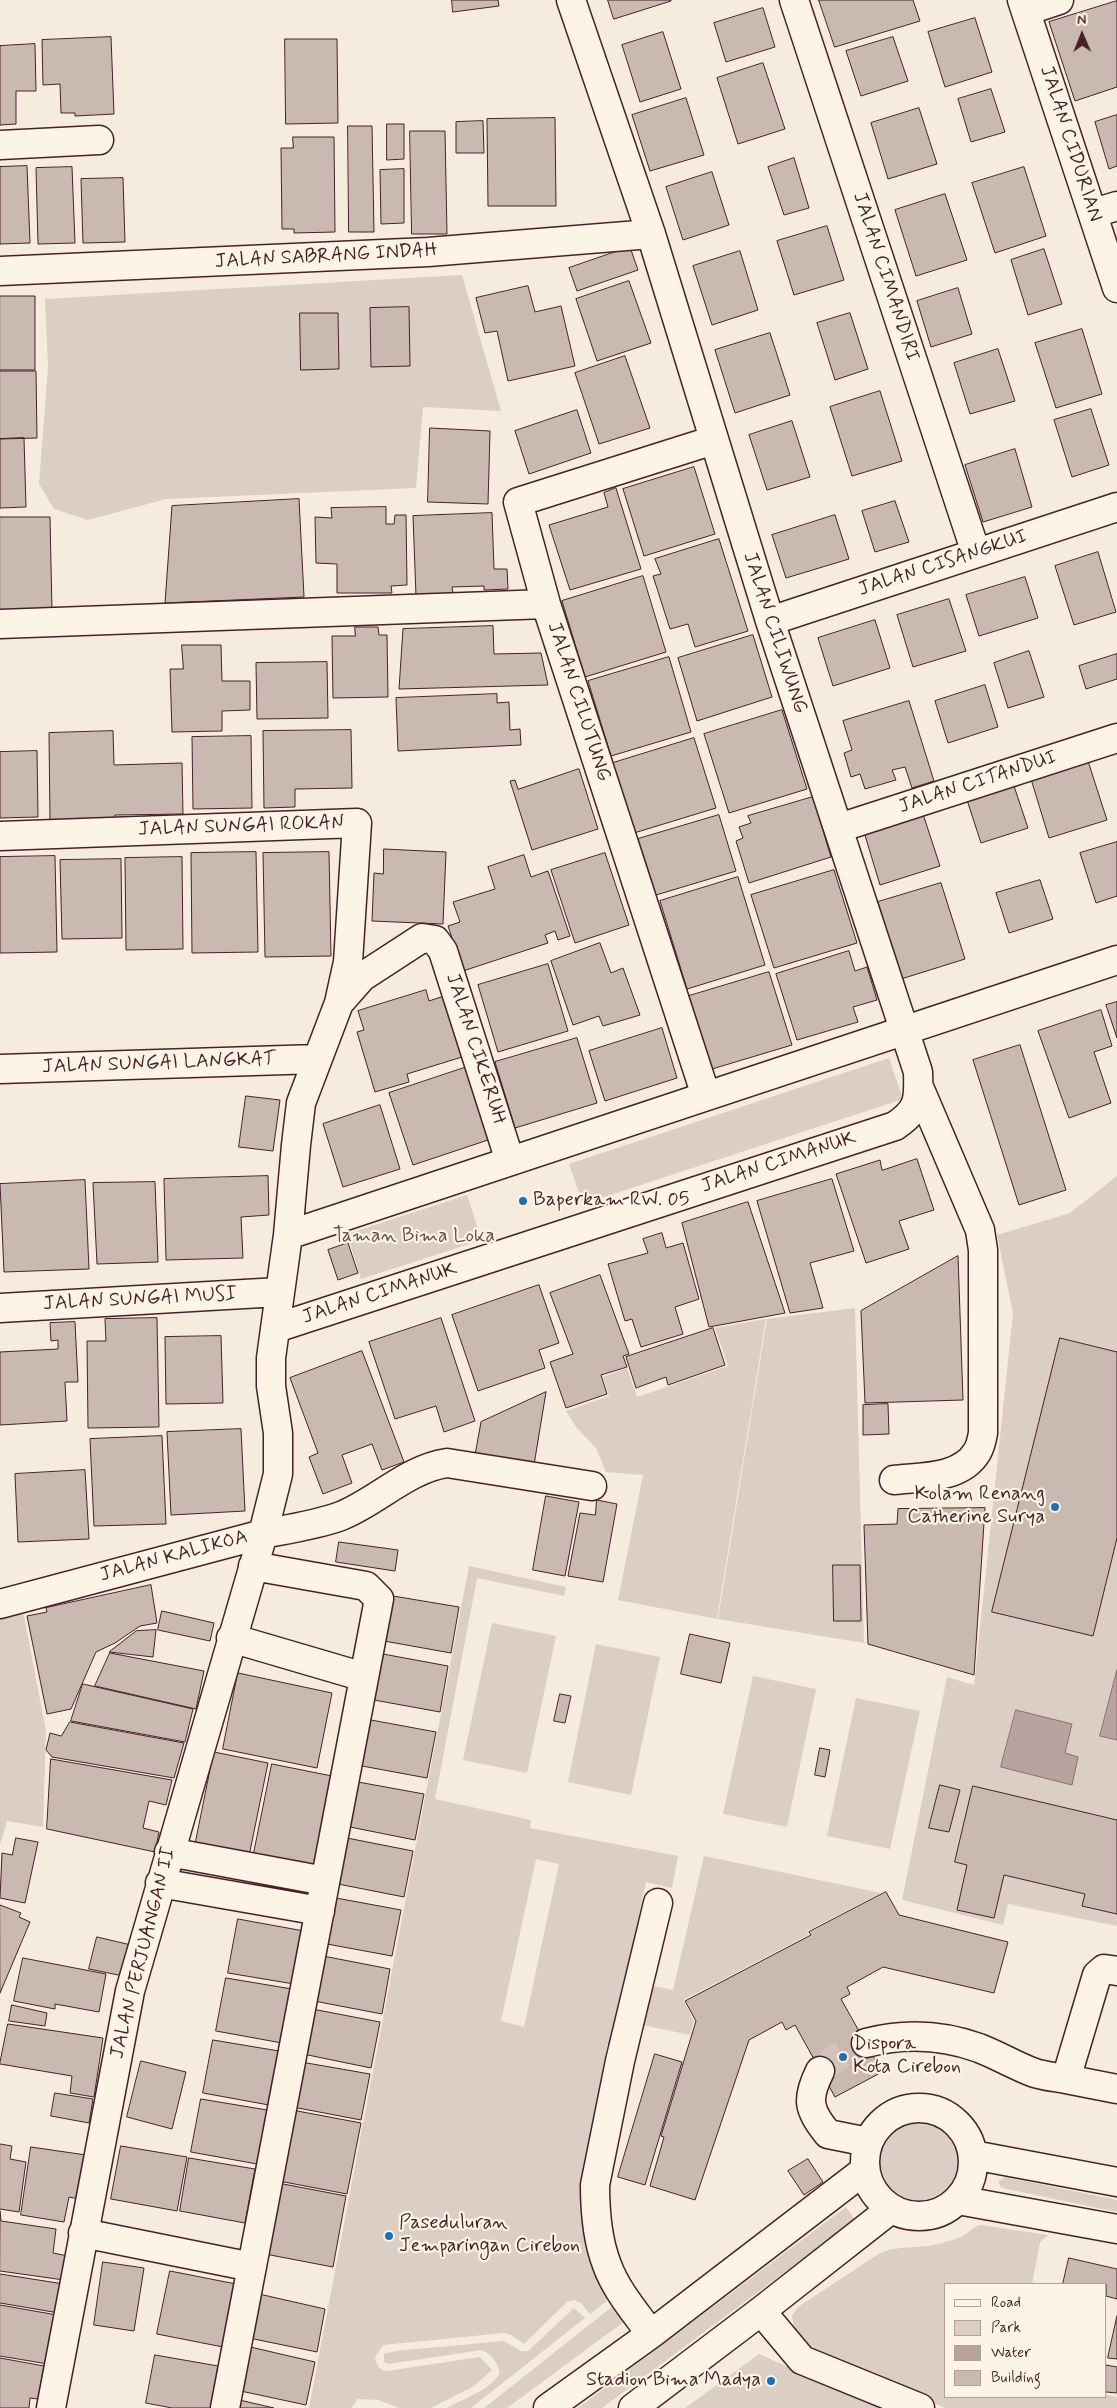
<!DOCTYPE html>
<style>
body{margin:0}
#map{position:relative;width:1117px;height:2408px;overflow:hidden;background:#f5ecde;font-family:Mynerve,sans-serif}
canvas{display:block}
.legend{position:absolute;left:944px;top:2283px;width:162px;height:115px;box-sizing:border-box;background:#fcf5e5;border:1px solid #b59f9b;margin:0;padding:6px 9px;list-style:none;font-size:15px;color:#4a1f2b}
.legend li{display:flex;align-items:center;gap:10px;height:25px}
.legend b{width:25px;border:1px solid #b59f9b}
.north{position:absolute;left:1057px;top:10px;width:50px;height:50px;-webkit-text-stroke:4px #fcf5e5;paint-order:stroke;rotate:359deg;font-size:14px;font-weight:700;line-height:20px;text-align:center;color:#4a1f2b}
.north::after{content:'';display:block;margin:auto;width:18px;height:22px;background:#4a1f2b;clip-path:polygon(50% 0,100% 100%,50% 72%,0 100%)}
</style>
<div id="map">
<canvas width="1117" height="2408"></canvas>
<ul class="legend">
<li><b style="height:6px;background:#fcf5e5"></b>Road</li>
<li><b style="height:14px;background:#dbcec4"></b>Park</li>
<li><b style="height:14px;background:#b8a39e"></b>Water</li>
<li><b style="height:14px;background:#cab9b1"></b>Building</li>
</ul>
<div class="north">N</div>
</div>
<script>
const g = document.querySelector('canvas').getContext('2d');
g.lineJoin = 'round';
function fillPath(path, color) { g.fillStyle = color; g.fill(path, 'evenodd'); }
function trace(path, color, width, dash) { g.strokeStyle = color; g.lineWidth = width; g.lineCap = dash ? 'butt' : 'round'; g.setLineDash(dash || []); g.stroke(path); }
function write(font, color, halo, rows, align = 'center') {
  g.font = font + ' Mynerve,sans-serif'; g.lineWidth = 4.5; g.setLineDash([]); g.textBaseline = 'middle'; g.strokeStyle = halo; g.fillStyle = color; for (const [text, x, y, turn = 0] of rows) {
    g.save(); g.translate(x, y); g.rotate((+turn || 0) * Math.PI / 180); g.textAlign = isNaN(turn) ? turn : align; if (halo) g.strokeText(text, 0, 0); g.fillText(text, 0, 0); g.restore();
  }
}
fillPath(new Path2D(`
 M462 275 501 411 423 407 416 488 166 499 88 520 54 509 39 484 48 367 45 299Z
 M889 1058 903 1099 583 1204 569 1164Z
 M1117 1176V1926L1008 1904 1003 1925 902 1900 947 1677 974 1685 1013 1313 997 1235 1070 1213Z
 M467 1195 482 1240 361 1279 347 1234Z
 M855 1308 864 1643 718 1619 767 1319Z
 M766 1319 717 1619 618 1600 643 1475 606 1472 596 1448 576 1427 566 1411 609 1396 603 1377 627 1368 637 1397 728 1366 715 1328Z
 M469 1566 566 1587 564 1596 477 1578 435 1799 531 1820 530 1828 678 1856 672 1888 646 1882 611 2045H607L594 2122 625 2321 507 2408H484L613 2306 608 2300 590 2314 581 2303 574 2300 567 2302 524 2344 511 2335 504 2333 383 2345 375 2357C377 2366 379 2370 387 2371L480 2357 492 2370 474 2386 431 2408H400L378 2400 358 2399 351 2408H309ZM536 1859 559 1864 524 2027 501 2021Z
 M23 1611 46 1731 43 1827 7 1821 0 1845V1617Z
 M492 1623 556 1636 527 1773 463 1760Z
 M596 1644 660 1657 631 1795 568 1782Z
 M753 1676 816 1689 787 1827 723 1814Z
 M856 1698 920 1711 890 1849 827 1836Z
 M704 1856 881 1893 807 1931 808 1935 683 2000 694 2021 690 2035 638 2024 647 1985 673 1990Z
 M880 2161a40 40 0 1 1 80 0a40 40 0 1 1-80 0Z
 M1005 2177 1117 2200V2212L1002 2188 998 2182Z
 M846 2207 855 2220 602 2408H578Z
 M981 2225 1048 2235 1040 2242 1032 2284H946V2397H1106V2395L1117 2397V2408H945L810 2349 794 2329 792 2316 798 2307 880 2253C903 2244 919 2250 942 2243 949 2241 958 2239 964 2235 971 2231 973 2226 981 2225Z
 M574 2308 585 2318 471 2408H447C465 2398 489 2391 500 2373 498 2363 491 2354 482 2350L388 2364 384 2362V2354L395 2351 504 2341 521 2351H528Z
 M759 2354 881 2408H685Z`), '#dbcec4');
const water = new Path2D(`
 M1117 1670V1740L1100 1736Z
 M1016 1710 1072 1724 1065 1753 1078 1757 1072 1785 1001 1767Z`);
fillPath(water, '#b8a39e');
trace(water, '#8c6e70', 1);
const building = new Path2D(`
 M452 0H498L499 6 453 12Z
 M608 0H671V1L614 19Z
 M819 0H913L920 21 835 47Z
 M1117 1V87L1075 101 1049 22Z
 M763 8 775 47 726 62 714 23Z
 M975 18 992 72 945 87 928 32Z
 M663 32 681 89 640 102 622 45Z
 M111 37 114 114 75 116V113H61L60 84 43 85 42 40Z
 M893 37 908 81 861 96 846 51Z
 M285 39H337L338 123 286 124Z
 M35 44 36 91H16V124L0 125V46Z
 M763 63 785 129 738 144 717 78Z
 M991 89 1005 132 971 142 958 99Z
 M686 98 704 155 650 171 632 115Z
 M919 108 937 164 888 179 871 123Z
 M1117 115V166L1109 169 1095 122Z
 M555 118 556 206H488L487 119Z
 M483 121 484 153H456V122Z
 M387 124H404V159L387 160Z
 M348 126H372L374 232H349Z
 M410 131H445L447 234H412Z
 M293 137H334L335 232 294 233V229H282L281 148H293Z
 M794 158 809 208 784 215 768 167Z
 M27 166 30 243 0 244V167Z
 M72 167 75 243 38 244 36 168Z
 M1024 167 1046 236 995 253 972 183Z
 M404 169V223L381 224 380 170Z
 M712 172 729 225 683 240 666 187Z
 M123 178 125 242 83 243 81 179Z
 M945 194 967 260 916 276 895 210Z
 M827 226 844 280 794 295 777 241Z
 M630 247 638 270 577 291 569 268Z
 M1044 249 1062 304 1028 315 1011 260Z
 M740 251 758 310 712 325 693 266Z
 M629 281 651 343 597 361 576 299Z
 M528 286 535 312 561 306 575 366 508 381 497 331 485 333 476 298Z
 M958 288 972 334 931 347 917 301Z
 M0 296H35V370H0Z
 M409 307 410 366 371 367 370 308Z
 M300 313H338L339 369 301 370Z
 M850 313 868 369 835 380 817 323Z
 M1082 329 1102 394 1056 408 1035 343Z
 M770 333 790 395 735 413 715 350Z
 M998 349 1015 401 970 414 954 363Z
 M625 356 650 428 599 444 575 373Z
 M0 371H36L37 438 0 439Z
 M880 391 902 461 852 476 830 407Z
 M1091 409 1109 465 1072 477 1054 420Z
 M577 410 591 453 529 474 515 431Z
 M792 421 810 477 767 490 749 435Z
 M430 428 490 431 488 504 428 502Z
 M24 438 26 507 0 508V439Z
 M1015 449 1032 507 983 522 965 465Z
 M694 467 715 534 644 556 623 489Z
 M616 488 641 569 570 590 549 525 608 507 604 493Z
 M299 499 304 597 165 603 172 506Z
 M895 501 909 542 875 552 862 511Z
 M386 507V524H394L395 515H406L407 585 391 586 392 593H337V564L316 563 315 517 332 518 331 508Z
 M492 513 494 569H507L508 589 484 590V586L452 587 453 594 416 596 413 516Z
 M835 515 849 559 786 578 772 535Z
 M0 517H50L52 611 0 612Z
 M719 539 748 631 695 647 688 624 670 629 653 576 661 574 655 559Z
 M1098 552 1116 612 1074 625 1055 566Z
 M643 576 666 652 585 677 562 601Z
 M1025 577 1038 618 979 636 966 595Z
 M949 599 966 651 913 667 897 615Z
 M875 620 890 668 833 686 818 638Z
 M493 626 494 654 541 653 548 685 399 689 403 629Z
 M355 627H378L379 635H387L388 697 333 698 332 636H355Z
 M753 635 772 697 697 721 678 658Z
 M182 645H221L222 681H250V710L222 711V731L172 732 170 669H183Z
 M1029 651 1044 697 1008 708 994 663Z
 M1117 654V679L1086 689 1079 666Z
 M669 657 691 732 611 756 588 681Z
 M327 662 328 718 257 719 256 663Z
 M985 685 998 727 948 743 935 701Z
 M497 694V703L509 702 510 730 520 729 521 745 398 751 396 698Z
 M909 701 934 781 912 788 905 767 892 770 896 780 865 789 860 774 851 777 844 753 852 750 843 721Z
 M782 710 807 789 729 813 704 734Z
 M351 730 352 788 295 789V807L264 808 263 731Z
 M113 731 114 765 182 763 183 814 115 815V820L50 821 49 733Z
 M251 736 252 808 193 809 192 737Z
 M694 738 716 808 634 833 613 763Z
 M37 751 38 817 0 818V752Z
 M1088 761 1107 820 1049 838 1031 779Z
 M579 769 598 829 532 850 510 781 515 780 518 789Z
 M1014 786 1028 828 981 843 967 800Z
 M813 797 831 857 749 883 736 841 743 838 739 827 751 823 748 816Z
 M923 814 940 866 880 885 864 832Z
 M719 815 736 871 656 895 638 839Z
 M1117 842V896L1096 903 1080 853Z
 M384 849 446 852 443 924 372 921 374 873 383 874Z
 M256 852 258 952 192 953 191 853Z
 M329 852 331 956 265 957 263 853Z
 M605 853 629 925 575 943 551 870Z
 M524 855 531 877 548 871 570 936 558 940 555 931 545 935 548 943 463 971 448 926 460 922 453 902 495 889 488 867Z
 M55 856 57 952 0 953V857Z
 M182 857 183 949 126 950 125 858Z
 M121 859 122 938 62 939 60 860Z
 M834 870 857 943 774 968 751 895Z
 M738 877 765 965 687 989 660 901Z
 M1040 880 1053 919 1009 933 996 893Z
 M941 883 965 959 901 979 878 902Z
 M600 943 611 973 623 968 640 1015 603 1026 599 1016 573 1025 551 961Z
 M849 951 855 971 867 967 877 1000 853 1007 858 1022 797 1040 776 974Z
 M548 964 568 1031 498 1052 478 985Z
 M769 972 792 1045 712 1069 689 996Z
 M426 990 429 1001 444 996 462 1057 407 1074 409 1082 375 1092 357 1032 364 1030 358 1011Z
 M1117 1002V1038L1106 1005Z
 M1101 1010 1112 1046 1094 1052 1111 1103 1069 1118 1038 1031Z
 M662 1028 677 1078 605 1101 589 1051Z
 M577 1038 597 1103 515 1128 495 1062Z
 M1020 1045 1066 1190 1019 1205 973 1060Z
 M467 1067 491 1139 413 1165 389 1093Z
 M246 1096 280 1100 273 1151 239 1147Z
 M380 1105 400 1169 343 1187 323 1124Z
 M917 1159 934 1210 899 1221 909 1249 866 1263 836 1174 880 1160 882 1170Z
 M268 1176 269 1215 241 1217 243 1258 166 1260 164 1179Z
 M832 1179 854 1251 810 1263 823 1308 790 1313 757 1201Z
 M85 1180 89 1269 4 1272 0 1184Z
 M155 1182 158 1262 97 1264 93 1183Z
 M748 1202 785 1313 709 1327 682 1223Z
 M662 1233 666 1248 683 1243 699 1299 675 1307 683 1334 641 1347 632 1319 625 1321 608 1264 648 1253 643 1239Z
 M348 1243 358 1273 338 1280 328 1250Z
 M958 1256 963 1400 865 1403 861 1311Z
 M600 1275 629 1354 623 1356 627 1367 601 1375 607 1394 566 1408 550 1362 573 1354 550 1293Z
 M539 1285 559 1343 539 1350 545 1368 478 1391 452 1315Z
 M157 1318 159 1427 88 1428 87 1341H106L105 1319Z
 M441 1318 475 1421 444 1432 436 1406 395 1419 369 1342Z
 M75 1322 78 1382H65L67 1421 0 1425V1352L58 1349V1340L51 1341 50 1323Z
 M713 1328 725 1365 668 1385 666 1377 636 1388 626 1357Z
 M221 1336 223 1403 166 1404 165 1337Z
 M1060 1338 1117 1352V1538L1093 1636 992 1612Z
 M362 1351 404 1462 382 1470 372 1444 342 1455 352 1483 323 1494 309 1457 318 1453 290 1378Z
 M546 1392 534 1465 475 1455 481 1422Z
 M888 1404 889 1434 863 1435V1405Z
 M241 1429 245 1511 171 1515 167 1432Z
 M162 1436 166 1524 94 1526 90 1439Z
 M85 1470 89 1539 18 1542 15 1474Z
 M546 1496 579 1502 565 1576 533 1570Z
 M597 1500 617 1504 603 1582 568 1576 580 1513 595 1515Z
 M985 1508 974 1675 868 1644 864 1525 897 1524 898 1509Z
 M339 1542 398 1550 395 1571 336 1562Z
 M833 1565H860L861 1621H834Z
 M151 1585 157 1623 140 1626 115 1643 96 1652 71 1709 47 1714 27 1616 47 1612 46 1608Z
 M393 1596 459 1607 451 1653 384 1641Z
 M162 1611 214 1623 210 1641 158 1630Z
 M156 1630 153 1657 109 1652 136 1631Z
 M690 1634 730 1643 721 1683 681 1674Z
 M110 1653 204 1671 196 1709 95 1686Z
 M383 1654 448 1666 440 1712 374 1700Z
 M238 1673 332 1693 317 1768 223 1749Z
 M83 1684 193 1709 185 1742 71 1721Z
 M560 1694 571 1696 565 1723 554 1721Z
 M371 1720 436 1732 427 1778 362 1766Z
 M70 1722 184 1743 174 1778 52 1757 46 1750 50 1733 61 1736Z
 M820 1748 830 1750 825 1777 815 1775Z
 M214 1752 268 1763 249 1856 195 1846Z
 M51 1759 172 1780 166 1805 149 1801 143 1828 159 1832 155 1852 47 1829Z
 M272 1764 332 1776 313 1870 253 1858Z
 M358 1782 424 1794 415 1840 350 1827Z
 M940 1785 960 1790 949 1832 929 1828Z
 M973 1786 1117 1820V1914L1082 1906 1085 1894 1004 1875 994 1918 957 1910 967 1865 955 1862Z
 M16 1838 38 1842 25 1903 0 1898 2 1853 12 1855Z
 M347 1838 413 1851 404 1897 338 1884Z
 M886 1892 899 1915 1008 1942 994 1993 883 1967 847 1987 850 1994 841 1999 882 2072 835 2097 795 2025 786 2030 782 2022 749 2040 695 2200 650 2186 664 2137 661 2136 696 2021 685 2001 811 1935 809 1932Z
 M336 1898 401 1910 392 1956 327 1944Z
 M0 1905 21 1913 19 1917 30 1922 0 1993Z
 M238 1919 304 1931 294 1984 228 1973Z
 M97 1937 131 1945 123 1976 89 1969Z
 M323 1956 390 1969 382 2014 314 2001Z
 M23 1958 106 1974 99 2012 55 2004V2009L14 2001Z
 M226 1978 292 1989 282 2043 216 2031Z
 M12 2005 47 2013 45 2026 9 2021Z
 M312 2009 380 2022 371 2068 303 2054Z
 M8 2024 103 2038 94 2097 70 2093 72 2076 0 2064Z
 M213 2040 279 2051 269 2105 203 2093Z
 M655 2054 682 2062 645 2185 618 2177Z
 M141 2061 186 2072 172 2129 127 2117Z
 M301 2062 370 2074 361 2120 293 2107Z
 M55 2093 93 2099 89 2123 51 2116Z
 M201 2099 267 2110 257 2164 191 2152Z
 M292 2110 361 2123 347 2194 279 2181Z
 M0 2144 12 2146 10 2159 26 2162 19 2212 0 2209Z
 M121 2146 187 2157 177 2211 111 2199Z
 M31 2147 86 2155 79 2199 69 2197 64 2222 21 2215Z
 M189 2158 255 2169 245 2223 180 2211Z
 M808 2159 823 2182 804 2195 788 2171Z
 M278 2183 346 2196 333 2267 265 2254Z
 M0 2211 1 2221 56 2229 53 2253 68 2256 64 2280 0 2271Z
 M1069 2258 1117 2269V2299L1106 2296V2284H1063Z
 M103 2262 144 2268 134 2331 94 2325Z
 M170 2271 236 2284 223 2347 157 2334Z
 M0 2274 64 2284 59 2313 0 2303Z
 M259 2294 325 2309 317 2352 249 2338Z
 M0 2305 57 2315 48 2364 0 2356Z
 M1117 2316V2359L1108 2358Z
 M246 2346 315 2362 306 2405 236 2390Z
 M155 2355 218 2366 211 2408H172L146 2403Z
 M0 2358 44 2366 38 2399 30 2398 29 2408H0Z
 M1106 2365 1117 2367V2393L1106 2392Z
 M235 2399 274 2408H233Z`);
fillPath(building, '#cab9b1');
trace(building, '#4a1f2b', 1);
trace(new Path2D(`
 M820 2071C835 2058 847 2049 866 2043`), '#d3c3ba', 28, [28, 14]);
const minor = new Path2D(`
 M794 0 976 553
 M1022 0 1117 288
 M1026 11 1059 0
 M0 145 99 140
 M1094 213 1117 206
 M0 271 428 252 651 234
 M770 621 1117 507
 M0 624 546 604
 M839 828 1117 738
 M0 836 357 823 348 962 339 1003 301 1103 296 1145 288 1235 271 1358V1386L278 1433V1474L263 1534 0 1604
 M340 1002 362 977 422 938 435 940 443 951 510 1161
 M0 1069 317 1059
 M706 1096 546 604 518 502 714 440
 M288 1235 1117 960
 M0 1308 279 1292
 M276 1328 895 1126C919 1110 919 1100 918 1072L770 621 651 234 571 0
 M894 1480C921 1477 961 1479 977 1452 980 1447 982 1439 983 1433V1250L980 1230 919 1087
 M231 1638 364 1677
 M169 1852 325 1881
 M160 1883 320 1911
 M866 2043C904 2033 943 2035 979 2048 997 2055 1014 2065 1032 2072 1042 2076 1055 2077 1066 2079L1097 1975 1104 1969 1117 1971
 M820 2071C806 2099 808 2110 828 2134L868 2142
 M1066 2079 1117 2089
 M865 2162a54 54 0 1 1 108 0a54 54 0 1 1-108 0Z
 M973 2155 1117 2182
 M958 2200 1117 2229
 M83 2233 252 2267
 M761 2311 802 2360 920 2408
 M651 2334C635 2312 616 2290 607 2265 598 2242 595 2210 595 2185L620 2061 658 1903
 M51 2408 130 1991 263 1534C289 1529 316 1525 341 1516 378 1501 407 1469 447 1463L592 1486
 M225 2408 379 1599 366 1586 253 1566
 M548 2408 651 2334 865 2170
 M633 2408 761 2311 891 2209`);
trace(minor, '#4a1f2b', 31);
trace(minor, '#fcf5e5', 28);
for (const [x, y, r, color] of [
 [523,1201,5,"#1f6fb2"],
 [1055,1507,5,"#1f6fb2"],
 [843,2057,5,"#1f6fb2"],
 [389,2236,5,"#1f6fb2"],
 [771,2381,5,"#1f6fb2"]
]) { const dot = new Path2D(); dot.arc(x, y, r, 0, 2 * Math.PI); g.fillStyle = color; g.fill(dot); trace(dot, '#fcf5e5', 2); }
write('20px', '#4a1f2b', '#fcf5e5', [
 ["JALAN CIDURIAN",1070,144,72],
 ["JALAN SABRANG INDAH",326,257,-3],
 ["JALAN CIMANDIRI",885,277,72],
 ["JALAN CISANGKUI",943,564,-18],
 ["JALAN CILIWUNG",774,633,72],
 ["JALAN CILUTUNG",578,702,72],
 ["JALAN CITANDUI",978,783,-18],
 ["JALAN SUNGAI ROKAN",241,827,-2],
 ["JALAN CIKERUH",475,1049,72],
 ["JALAN SUNGAI LANGKAT",159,1064,-2],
 ["JALAN CIMANUK",779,1163,-18],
 ["JALAN CIMANUK",380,1294,-18],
 ["JALAN SUNGAI MUSI",140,1300,-3],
 ["JALAN KALIKOA",174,1557,-15],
 ["JALAN PERJUANGAN II",144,1953,-76]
]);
write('20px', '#4a1f2b', '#fcf5e5', [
 ["Baperkam RW. 05",533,1201],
 ["Kolam Renang",1045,1495,"right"],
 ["Catherine Surya",1045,1518,"right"],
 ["Dispora",853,2045],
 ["Kota Cirebon",853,2068],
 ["Paseduluran",399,2224],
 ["Jemparingan Cirebon",399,2247],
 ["Stadion Bima Madya",761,2381,"right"]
], 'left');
write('20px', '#6e4b51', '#fcf5e5', [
 ["Taman Bima Loka",414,1237]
]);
</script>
